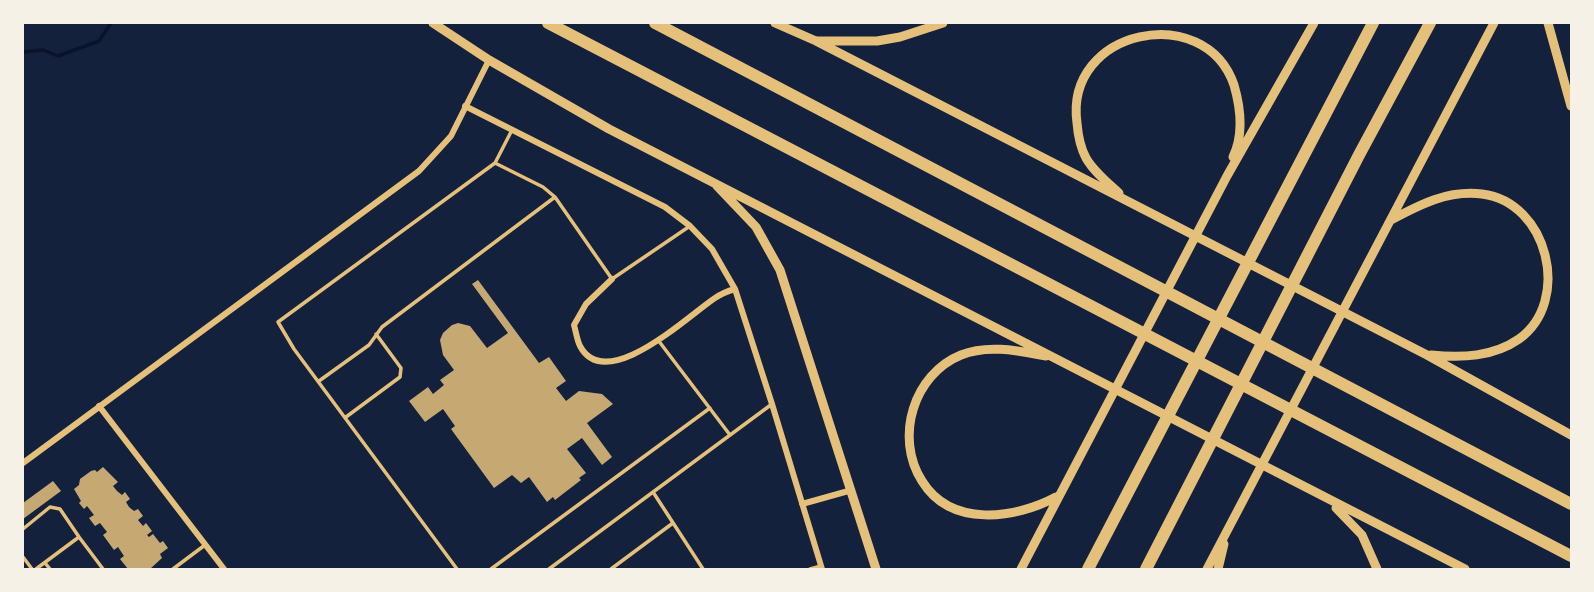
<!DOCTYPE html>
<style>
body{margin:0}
#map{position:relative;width:1594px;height:592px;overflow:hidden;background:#14213d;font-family:"Nunito Sans",sans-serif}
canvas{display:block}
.frame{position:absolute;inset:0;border:24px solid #f6f1e7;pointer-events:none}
</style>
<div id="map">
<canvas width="1594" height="592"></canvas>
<div class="frame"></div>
</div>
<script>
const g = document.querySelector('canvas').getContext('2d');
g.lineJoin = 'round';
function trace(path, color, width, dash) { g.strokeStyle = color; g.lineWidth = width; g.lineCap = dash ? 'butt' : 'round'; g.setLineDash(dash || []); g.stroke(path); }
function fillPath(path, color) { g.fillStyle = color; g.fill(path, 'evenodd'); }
trace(new Path2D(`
 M23 52 43 50 58 56 99 41 111 23`), '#0b132b', 3.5);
fillPath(new Path2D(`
 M478 280 539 363 549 357 566 381 556 388 566 401 579 391 602 394 613 404 587 423 612 457 602 465 582 438 567 449 586 473 579 478 581 480 555 500 553 497 547 502 529 477 521 483 512 475 494 488 451 429 455 426 443 409 425 422 409 401 428 387 433 394 444 385 440 380 454 370 443 355 440 340 443 333 452 325 458 323 470 326 487 348 508 333 472 284Z
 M103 467 118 482 113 486 117 491 122 495 125 492 130 499 126 502 129 507 134 511 138 509 143 516 138 520 143 526 146 523 152 531 147 535 149 537 153 534 160 543 163 541 168 548 160 554 162 558 150 569H128L120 559 124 556 118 547 114 550 103 535 107 532 100 523 95 526 89 518 94 515 87 506 84 509 79 503 81 501 74 489 79 485 80 479 91 471 95 470 97 472Z
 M53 481 61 491 23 519V503Z`), '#c6a872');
trace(new Path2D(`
 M495 163 543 187 555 197 612 279 690 226
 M658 340 730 435
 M319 381 369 345 382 327 555 197
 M346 417 400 377 401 368 376 334
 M653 492 703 569
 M23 529 50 507 60 509 79 537
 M23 557 32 569
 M45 563 50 569
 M36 569 79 537 103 569
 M173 569 205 545
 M457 569 294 349 278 322 495 163 512 130
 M491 569 710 408
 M549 569 772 404
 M611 569 673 523
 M810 569 821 566`), '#e5c07b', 3.5);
trace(new Path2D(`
 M465 106 665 207 690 226 712 249 735 289 772 404 822 569
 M612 279 586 304 574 325C576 332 577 340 580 346 606 395 689 315 715 298 721 294 728 291 735 289
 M99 406 224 569
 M23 463 419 171 451 136 489 60
 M802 504 852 490`), '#e5c07b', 6);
trace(new Path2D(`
 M433 23 489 60 609 129 1465 569
 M775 23 816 41 1427 355 1571 435
 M1548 23 1571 106
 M817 41H877L900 37 943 23
 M717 186 756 227 780 270 876 569
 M1119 193C1108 183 1094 172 1086 158 1080 147 1078 135 1077 123 1064 29 1205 0 1234 85 1241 109 1244 134 1233 157
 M1391 220C1421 204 1448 190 1482 194 1548 202 1572 301 1519 339 1493 357 1462 358 1431 355
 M1046 356C1019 351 988 344 961 355 914 374 894 437 922 481 951 528 1015 519 1056 497
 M1336 508 1362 535 1377 569
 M1021 569 1227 176 1314 23
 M1207 569 1494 23
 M1218 569 1224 544`), '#e5c07b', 9);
trace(new Path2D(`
 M548 23 1571 556
 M655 23 1571 504
 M1088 569 1373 23
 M1146 569 1359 155 1430 23`), '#e5c07b', 12);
</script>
